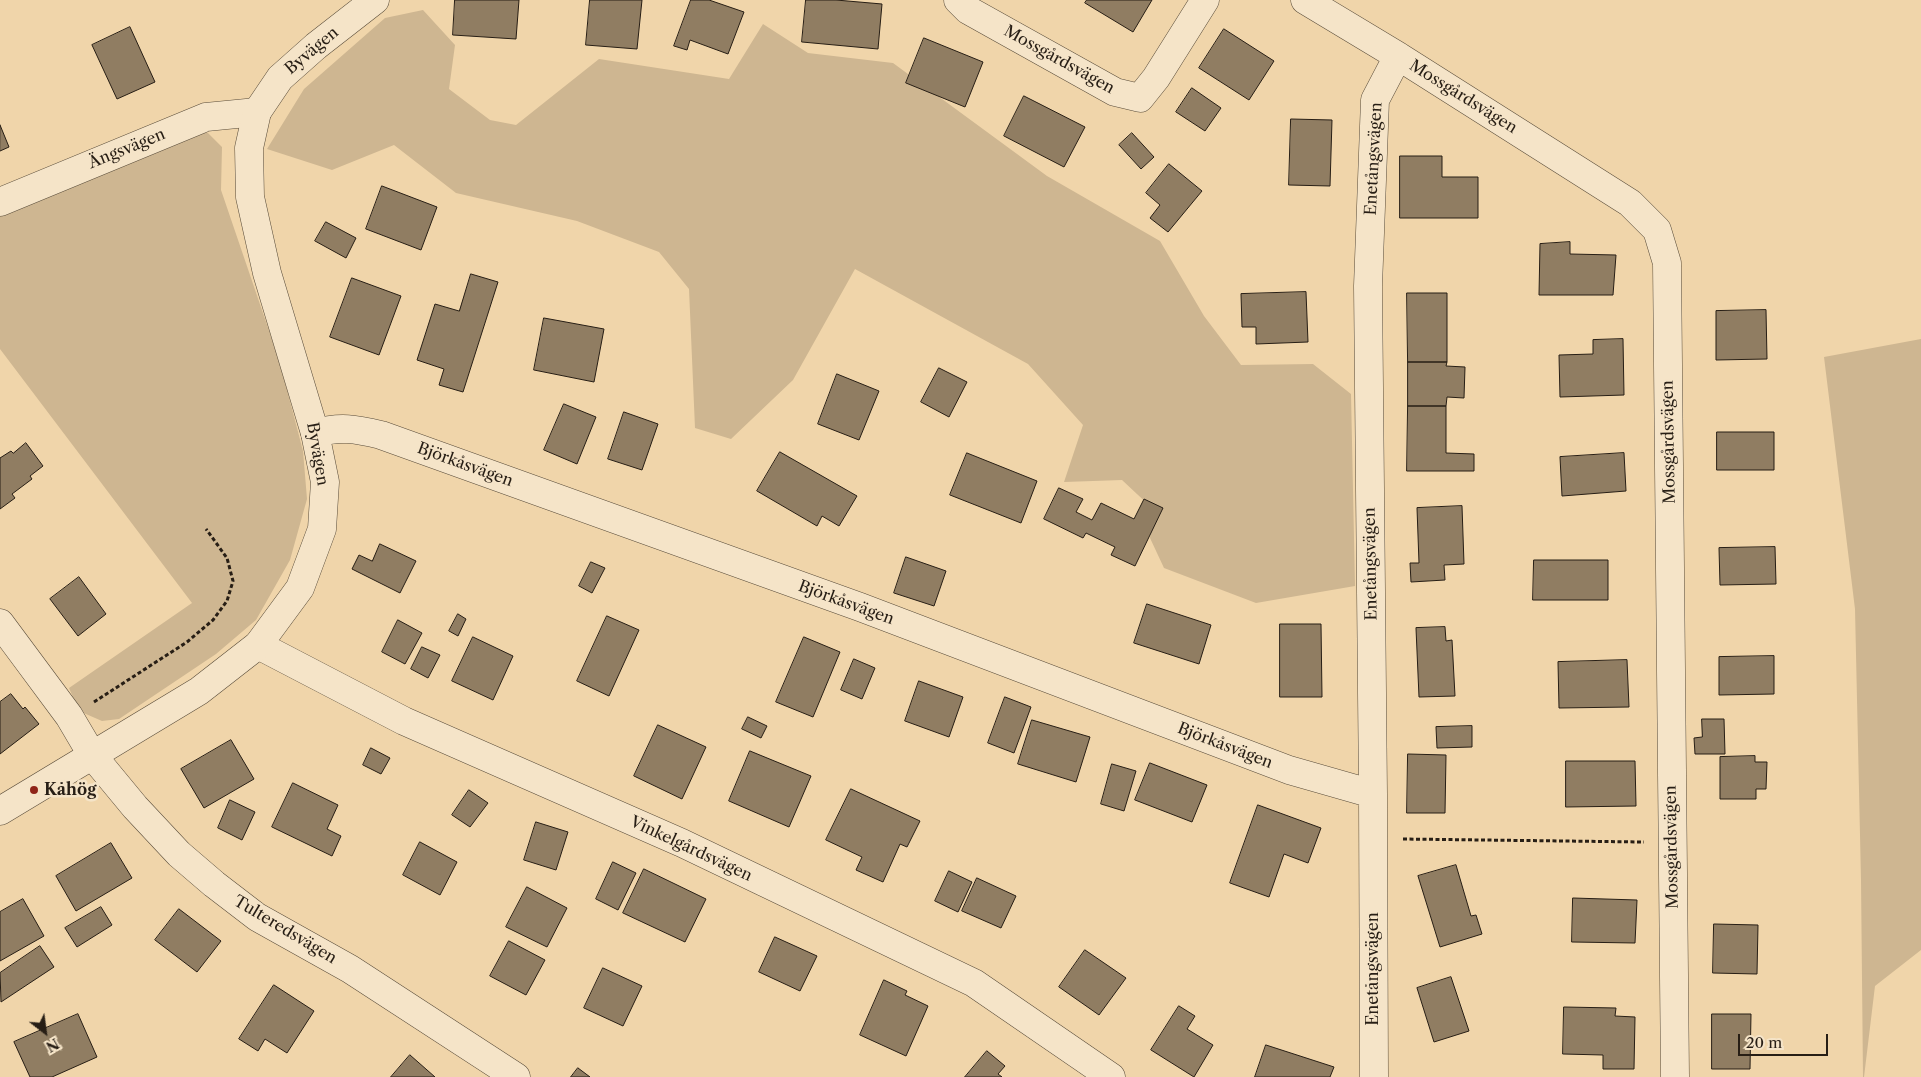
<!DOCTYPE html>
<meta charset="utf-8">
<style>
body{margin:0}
#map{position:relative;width:1921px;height:1077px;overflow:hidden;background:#f0d5aa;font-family:"Libre Caslon Text",serif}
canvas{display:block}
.north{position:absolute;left:20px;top:1007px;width:50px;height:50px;-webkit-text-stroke:4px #f5e4c8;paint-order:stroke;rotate:150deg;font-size:14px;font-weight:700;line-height:20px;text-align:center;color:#271e15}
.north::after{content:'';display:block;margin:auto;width:18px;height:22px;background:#271e15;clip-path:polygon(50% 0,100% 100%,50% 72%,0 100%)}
.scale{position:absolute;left:1738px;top:1034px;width:90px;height:22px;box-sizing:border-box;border:2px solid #271e15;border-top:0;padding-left:6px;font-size:15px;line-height:18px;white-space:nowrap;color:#271e15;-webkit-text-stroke:4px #f5e4c8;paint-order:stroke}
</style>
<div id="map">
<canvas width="1921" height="1077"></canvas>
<div class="north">N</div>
<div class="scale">20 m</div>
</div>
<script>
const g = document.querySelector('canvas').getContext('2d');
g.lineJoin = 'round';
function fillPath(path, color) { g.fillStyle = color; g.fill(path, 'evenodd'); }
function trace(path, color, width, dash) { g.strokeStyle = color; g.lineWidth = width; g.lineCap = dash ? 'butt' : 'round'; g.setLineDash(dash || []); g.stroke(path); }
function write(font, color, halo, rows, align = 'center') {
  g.font = font + ' "Libre Caslon Text",serif'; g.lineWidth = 5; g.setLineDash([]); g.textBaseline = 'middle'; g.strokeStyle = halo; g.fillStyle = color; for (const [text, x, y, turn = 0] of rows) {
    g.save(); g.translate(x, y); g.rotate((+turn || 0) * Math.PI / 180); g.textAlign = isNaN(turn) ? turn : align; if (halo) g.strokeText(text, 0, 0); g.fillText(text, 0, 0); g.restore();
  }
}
fillPath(new Path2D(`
 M423 10 455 45 449 89 490 120 516 125 599 59 729 79 763 24 808 53 893 63 1047 176 1160 241 1204 316 1241 365 1313 364 1351 394 1355 586 1256 603 1164 568 1150 538 1153 509 1122 480 1064 482 1083 425 1028 364 855 269 793 380 731 439 695 428 689 289 659 252 577 221 456 193 394 145 332 170 267 149 304 89 385 18Z
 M184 132 208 133 222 147 221 190 280 363 303 451 307 499 290 560 256 620 216 654 119 719 102 721 79 711 69 688 192 603 0 349V210Z
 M1921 339V950L1875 986 1864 1077H1863L1861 880 1855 609 1824 357Z`), '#ceb691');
const building = new Path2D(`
 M455 0H519L516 39 453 35Z
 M590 0H642L637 49 586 45Z
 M691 0H709L744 12 728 54 690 40 687 50 674 46Z
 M806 0H836L882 4 878 49 802 42Z
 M1087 0H1152L1133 32 1085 3Z
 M130 27 155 82 117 99 92 45Z
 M1224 29 1274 61 1249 100 1199 68Z
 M924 38 983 62 965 107 906 83Z
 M1192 88 1221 108 1205 131 1176 112Z
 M1024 96 1085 127 1064 167 1004 136Z
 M1291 119 1332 120 1330 186 1289 185Z
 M0 125 9 147 0 151Z
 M1132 133 1154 157 1141 169 1119 145Z
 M1400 156H1442V177H1478V218H1400Z
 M1169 164 1202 191 1168 232 1150 218 1160 205 1146 193Z
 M382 186 437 207 421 250 366 229Z
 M326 222 356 238 346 258 315 241Z
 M1570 242V254L1616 255 1613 295H1539L1540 244Z
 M471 274 498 282 463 392 439 385 444 369 417 360 435 304 459 311Z
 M352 278 401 296 379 355 330 337Z
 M1306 292 1308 342 1256 344V327H1242L1241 294Z
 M1407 293H1447V362H1408Z
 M1766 310 1767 359 1716 360V311Z
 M544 318 604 329 594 382 534 370Z
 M1623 339 1624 395 1560 397 1559 355 1593 354V340Z
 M1408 362H1447L1446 366 1465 367 1464 398 1447 397 1446 406H1408Z
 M939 368 967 382 949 417 921 402Z
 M837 374 879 391 859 440 818 424Z
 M564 404 596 417 577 464 544 450Z
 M1408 406H1446V453L1474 454V471H1407Z
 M624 412 658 424 642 470 608 459Z
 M1717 432H1774V470H1717Z
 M26 443 43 466 30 476 32 479 12 494 15 498 0 509V458L11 451 13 453Z
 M780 452 857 496 839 526 822 516 817 526 757 491Z
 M967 453 1037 481 1021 523 950 495Z
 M1624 453 1626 491 1562 496 1560 457Z
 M1059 488 1083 499 1076 512 1092 520 1101 503 1134 519 1144 499 1163 508 1135 566 1111 555 1115 547 1086 533 1083 538 1044 519Z
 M1462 506 1464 564 1444 565 1445 580 1411 582 1410 563H1419L1417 508Z
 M380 544 416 561 400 593 352 569 359 555 372 561Z
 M1775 547 1776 584 1720 585 1719 548Z
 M906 557 946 571 934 606 894 593Z
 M1534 560H1608V600H1533Z
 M591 562 605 568 592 593 579 586Z
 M79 577 106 614 78 636 50 599Z
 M1147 604 1211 625 1199 664 1134 643Z
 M458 614 466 619 458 636 449 631Z
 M607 616 639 630 609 696 577 681Z
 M398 620 422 633 405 664 382 652Z
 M1280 624H1321L1322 697H1280Z
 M1445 627 1446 641 1452 640 1455 696 1419 697 1416 628Z
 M473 637 513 656 493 700 452 681Z
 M804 637 840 652 813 717 776 702Z
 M422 647 440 655 428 678 411 669Z
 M1774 656V694L1719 695V657Z
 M854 659 875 668 862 699 841 690Z
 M1627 660 1629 707 1559 708 1558 662Z
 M919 681 963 697 949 737 905 721Z
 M11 694 23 709 25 707 39 724 0 754V702Z
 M1005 697 1031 707 1014 753 988 743Z
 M748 717 767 726 761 738 742 729Z
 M1702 719H1724L1725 754H1695L1694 738 1702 737Z
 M1032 720 1090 737 1076 782 1018 764Z
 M658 725 706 747 682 799 634 776Z
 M1472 726V747L1437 748 1436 727Z
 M231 740 254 779 204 808 181 769Z
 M371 748 390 758 381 774 363 765Z
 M750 751 811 776 789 827 729 801Z
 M1408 754 1446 755 1445 813H1407Z
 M1755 756V762H1767L1766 789H1756V799H1720V757Z
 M1566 761H1635L1636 806 1566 807Z
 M1150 763 1207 785 1192 822 1135 800Z
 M1112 764 1136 771 1124 811 1101 804Z
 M293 783 338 805 327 829 341 836 332 856 272 827Z
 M851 789 920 821 907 847 900 844 883 882 856 870 862 857 826 840Z
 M469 790 488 803 470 827 452 815Z
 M230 800 255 812 242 840 218 828Z
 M1258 805 1321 828 1308 863 1284 854 1269 897 1230 883Z
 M536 822 568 832 556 870 524 860Z
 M420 842 457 862 440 895 403 875Z
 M111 843 132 878 76 911 56 876Z
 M613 862 636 873 618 910 596 899Z
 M1456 865 1471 916 1476 915 1482 934 1440 947 1418 876Z
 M644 869 706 899 685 942 623 913Z
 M949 871 972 882 958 912 935 901Z
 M977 878 1016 896 1001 928 962 911Z
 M527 887 567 908 547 947 506 927Z
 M1573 898 1637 900 1635 943 1572 942Z
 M23 899 44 936 0 961V912Z
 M101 907 112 925 77 947 65 928Z
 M179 909 221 941 197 972 155 940Z
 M1714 924 1758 925 1757 974 1713 973Z
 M775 937 817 956 800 991 759 972Z
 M509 941 545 960 526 995 490 976Z
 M40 946 54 967 1 1002 0 973Z
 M1085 950 1126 978 1099 1015 1059 987Z
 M603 968 642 986 623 1026 584 1008Z
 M1451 977 1469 1031 1434 1042 1417 988Z
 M884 980 907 991 905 995 928 1006 906 1056 860 1035Z
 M274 985 314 1011 287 1053 265 1039 258 1051 239 1039Z
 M1179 1006 1195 1016 1187 1029 1213 1045 1194 1077 1151 1050Z
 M1564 1007 1616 1008 1615 1016 1635 1017 1634 1069H1603V1055L1563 1054Z
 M78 1014 97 1057 52 1077H30L14 1042Z
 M1712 1014H1751L1750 1069H1712Z
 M1266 1045 1334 1067 1330 1077H1255Z
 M987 1051 1005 1066 998 1074 1002 1077H965Z
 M410 1055 435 1077H391Z
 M578 1068 590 1077H571Z`);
fillPath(building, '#907d62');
trace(building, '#271e15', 1);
const minor = new Path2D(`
 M958 0 968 10 1115 92 1140 98 1156 78 1205 0
 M1305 0 1398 56 1630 203 1657 230 1667 263 1675 1077
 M0 202 206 117 257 112
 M315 433C340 426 356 429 381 435L860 607 1289 770 1373 794
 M0 623 69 716 92 755 135 807 179 854 214 884 257 917 350 969 516 1077
 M258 645 404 721 682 843 974 983 1111 1077
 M1374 1077 1373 794 1368 286 1375 100 1398 56`);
const tertiary = new Path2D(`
 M0 811 199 691 258 645 300 588 322 529 325 482 315 433 267 273 250 197 249 148 257 112 280 78 316 46 375 0`);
trace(minor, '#594c3a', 29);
trace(tertiary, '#594c3a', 29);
trace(new Path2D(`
 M94 702 187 642 213 620 227 601 233 581 227 558 206 529
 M1403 839 1644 842`), '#271e15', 3, [4, 2.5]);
trace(minor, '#f5e4c8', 28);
trace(tertiary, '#f5e4c8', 28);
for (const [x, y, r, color] of [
 [34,790,5,"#8f2418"]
]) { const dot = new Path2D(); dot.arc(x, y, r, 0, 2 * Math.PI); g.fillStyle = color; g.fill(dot); trace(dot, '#f5e4c8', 2); }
write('16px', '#271e15', '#f5e4c8', [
 ["Byvägen",312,51,-40],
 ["Mossgårdsvägen",1059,60,29],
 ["Mossgårdsvägen",1463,97,32],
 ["Ängsvägen",127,149,-22],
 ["Enetångsvägen",1374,159,-87],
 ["Mossgårdsvägen",1669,442,-91],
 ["Byvägen",317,454,80],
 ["Björkåsvägen",465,465,20],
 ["Enetångsvägen",1371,564,-91],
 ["Björkåsvägen",846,603,20],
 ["Björkåsvägen",1225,746,21],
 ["Mossgårdsvägen",1672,847,-91],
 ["Vinkelgårdsvägen",691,849,25],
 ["Tulteredsvägen",285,930,31],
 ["Enetångsvägen",1373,969,-90]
]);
write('bold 16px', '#271e15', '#f5e4c8', [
 ["Kåhög",44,790]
], 'left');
</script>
